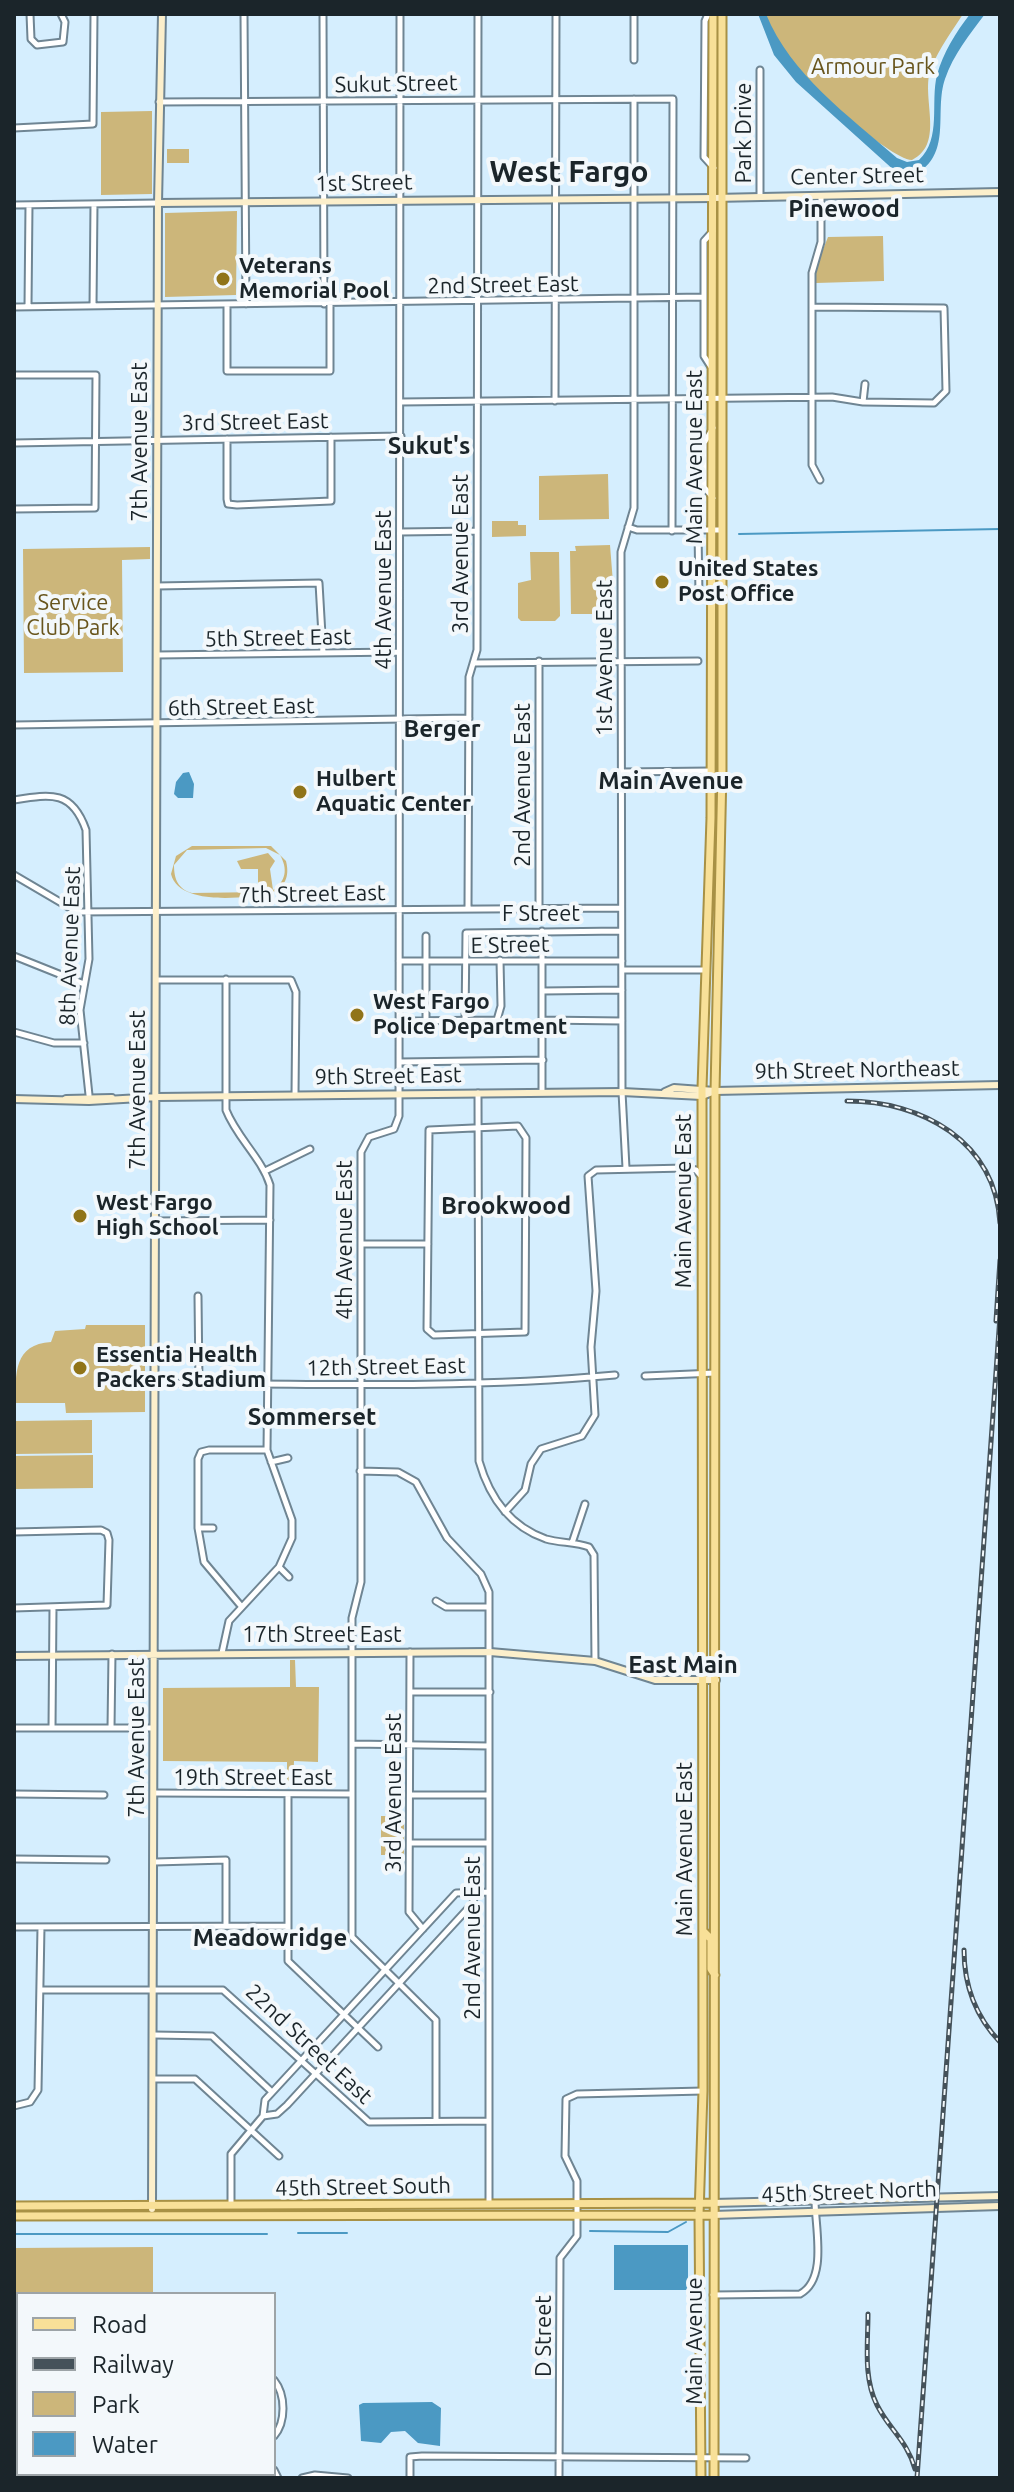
<!DOCTYPE html>
<style>
body{margin:0}
#map{position:relative;width:1014px;height:2492px;overflow:hidden;background:#d5eefe;font-family:Ubuntu,sans-serif}
canvas{display:block}
.frame{position:absolute;inset:0;border:16px solid #1b252a;pointer-events:none}
.legend{position:absolute;left:16px;top:2292px;width:260px;height:184px;box-sizing:border-box;background:#f3f8fb;border:2px solid #9da4a7;margin:0;padding:10px 14px;list-style:none;font-size:24px;color:#1b252a}
.legend li{display:flex;align-items:center;gap:16px;height:40px}
.legend b{width:40px;border:2px solid #9da4a7}
</style>
<div id="map">
<canvas width="1014" height="2492"></canvas>
<div class="frame"></div>
<ul class="legend">
<li><b style="height:10px;background:#f8e098"></b>Road</li>
<li><b style="height:10px;background:#45525a"></b>Railway</li>
<li><b style="height:22px;background:#ccb67a"></b>Park</li>
<li><b style="height:22px;background:#4b99c3"></b>Water</li>
</ul>
</div>
<script>
const g = document.querySelector('canvas').getContext('2d');
g.lineJoin = 'round';
function fillPath(path, color) { g.fillStyle = color; g.fill(path, 'evenodd'); }
function trace(path, color, width, dash) { g.strokeStyle = color; g.lineWidth = width; g.lineCap = dash ? 'butt' : 'round'; g.setLineDash(dash || []); g.stroke(path); }
function write(font, color, halo, rows, align = 'center') {
  g.font = font + ' Ubuntu,sans-serif'; g.lineWidth = 8; g.setLineDash([]); g.textBaseline = 'middle'; g.strokeStyle = halo; g.fillStyle = color; for (const [text, x, y, turn = 0] of rows) {
    g.save(); g.translate(x, y); g.rotate((+turn || 0) * Math.PI / 180); g.textAlign = isNaN(turn) ? turn : align; if (halo) g.strokeText(text, 0, 0); g.fillText(text, 0, 0); g.restore();
  }
}
fillPath(new Path2D(`
 M764 14H963C952 31 939 49 931 68 920 97 946 143 912 160 888 159 799 76 782 54 774 43 769 27 764 14Z
 M152 111V194L101 195V112Z
 M167 149H189V163H167Z
 M237 211 236 295 165 297V213Z
 M883 236 884 281 816 283V267L828 237Z
 M608 474 609 519 539 520V476Z
 M492 521H518V525H526V536L492 537Z
 M610 545 613 583H607V614H571L570 551H576L575 546Z
 M150 547V559L122 560 123 672 24 673 23 549Z
 M530 552H559L560 616 555 621H521L518 618V583L531 580Z
 M192 846H271L286 861C290 877 285 887 270 894 243 898 179 906 171 874L176 856ZM266 848 280 855C288 869 286 881 273 890L270 869 275 861 268 853 237 861 241 869H258V890H270L264 892 192 893C178 889 174 879 174 865L187 850Z
 M86 1325H145V1412L66 1413 65 1403H16C15 1374 14 1344 51 1342L55 1331 85 1329Z
 M92 1420V1453L16 1454V1421Z
 M93 1455V1488L14 1489V1456Z
 M290 1660H295L296 1687H319L318 1762 294 1761 293 1787H287V1762L163 1761V1688L290 1687Z
 M381 1816H404V1855H381Z
 M153 2247V2294H18V2325L14 2324 15 2248Z`), '#ccb67a');
fillPath(new Path2D(`
 M758 14H766C791 75 848 115 897 158L907 162 919 160C942 138 930 103 937 75 943 53 956 32 970 14H985C970 34 953 55 945 79 934 111 952 151 918 173L896 172 796 82 774 55Z
 M189 772 194 784 193 798H178L174 794 176 782 183 773Z
 M614 2245H688V2290H614Z
 M432 2402 441 2408 440 2446 418 2443 405 2431 391 2432 381 2443 361 2441 359 2405 363 2403Z`), '#4b99c3');
trace(new Path2D(`
 M739 534 1000 529
 M590 2231 668 2232 686 2222
 M298 2233H347
 M14 2234H267
 M14 2434 18 2438
 M39 2478 40 2474`), '#4b99c3', 2);
const street = new Path2D(`
 M30 14 31 39 37 45 63 42 65 22 61 14
 M244 14 246 304
 M323 14 324 304
 M400 14 399 1116 394 1129 369 1137 361 1152V1582L352 1618V1937L436 2020V2121
 M708 14 705 21 704 157 714 168
 M634 60V14
 M159 102 673 99 672 531
 M14 128 93 124 94 14
 M760 196V70
 M14 205 158 203
 M227 304V371H330V302
 M28 306 29 205
 M93 306 94 204
 M14 307 704 297
 M711 367 704 356V241L713 231
 M14 375H96L95 508 14 509
 M555 401 556 14
 M401 402 832 397 863 402 934 403 946 391 944 308 812 307
 M863 402 865 384
 M713 428 704 443V487L713 498
 M227 439V499L228 504 237 505 331 501V437
 M14 443 401 436
 M820 480 812 465V273L821 242V196
 M628 527 637 530H722
 M698 530 699 596
 M400 532 477 531
 M157 586 319 583 323 653
 M157 655 399 652
 M474 663 698 661
 M14 725 469 718
 M621 772 711 771
 M14 800C51 794 72 790 86 830L89 959 80 1010 89 1095
 M14 875 77 912 621 908
 M468 908 469 677 477 650 478 14
 M539 909V661
 M542 931V1092
 M426 936V1020
 M14 956 84 984
 M399 961H622
 M622 970H705
 M157 980H291L296 992 295 1095
 M543 991 622 990
 M542 1020 622 1021
 M399 1021 497 1020 501 1006 500 960
 M465 1021 466 933 621 931
 M14 1032 54 1043H84
 M400 1062 543 1060
 M478 1093 479 1461C489 1496 509 1526 546 1539 560 1543 576 1542 589 1547L594 1555 595 1661
 M518 1126 526 1138 525 1332 434 1335 427 1329 429 1130Z
 M626 1168 622 1092 621 552 634 508V99
 M265 1171 310 1149
 M156 1221 270 1220
 M361 1244H428
 M198 1296 199 1383
 M645 1376 715 1373
 M157 1383C309 1384 464 1389 615 1375
 M271 1462 288 1458
 M360 1471 398 1472 416 1482 447 1538 481 1574 489 1592V2203
 M505 1512 525 1490 531 1464 541 1449 582 1436 595 1415 591 1347 596 1291 588 1176 596 1170 686 1168 696 1170 702 1177
 M198 1528H213
 M14 1532 101 1530 107 1533 109 1540 107 1605 14 1608
 M572 1543 585 1504
 M279 1567 289 1577
 M436 1601 446 1607H489
 M241 1606 204 1562 198 1528V1459L201 1452 209 1450H267
 M410 1652 409 1912 423 1929
 M222 1653 229 1621 279 1567 292 1538V1520L267 1450 270 1185C261 1157 237 1138 226 1110V979
 M410 1692H490
 M14 1728H153
 M52 1728 53 1608
 M111 1728 112 1654
 M352 1744 489 1746
 M154 1793 352 1794
 M14 1794 104 1795
 M288 1794V1961L378 2047
 M410 1795H489
 M410 1843H489
 M14 1859 106 1860
 M155 1862 226 1860V1926
 M14 1927 288 1926
 M40 1990H223L369 2122 489 2121
 M154 2035 212 2036 272 2092
 M153 2079H195L279 2156
 M14 2106 30 2102 38 2090 41 1927
 M263 2116 277 2114 287 2105 473 1903 475 1893
 M231 2205V2154L263 2116 265 2100 456 1893 489 1892
 M713 2295 800 2294C828 2279 815 2228 815 2200
 M14 2335 18 2337
 M274 2380C286 2395 286 2422 274 2436
 M274 2470 278 2478
 M183 2474V2478
 M113 2478V2474
 M215 2478 218 2474
 M302 2478 315 2475 348 2478
 M410 2478V2457L422 2456 746 2458
 M559 2478 560 2258 577 2236V2181L565 2156 566 2099 577 2094 703 2091`);
const secondary = new Path2D(`
 M158 203 714 198 1000 192
 M665 1092 674 1088 715 1091 1000 1085
 M14 1099 89 1101 157 1097 622 1092 702 1096 715 1091
 M66 1099 112 1098
 M14 1656 490 1652 595 1661 655 1680H716
 M713 2203 1000 2196
 M152 2209 158 203 162 14
 M713 2215 1000 2206`);
const primary = new Path2D(`
 M703 1931 711 1939V1969L715 1975
 M14 2206 713 2203
 M14 2216 713 2215
 M701 2478 699 2215 703 2091 702 1088 711 818 713 14
 M714 2478 715 1091 722 770V14`);
trace(street, '#6f8593', 9);
trace(secondary, '#6f8593', 10);
trace(primary, '#a89145', 11);
trace(street, '#fff', 5);
trace(secondary, '#fcefcb', 6);
trace(primary, '#f8e098', 7);
const rail = new Path2D(`
 M847 1101C922 1101 995 1141 1000 1223
 M996 1321 1000 1260
 M964 1950C964 1985 976 2017 1000 2042
 M868 2314C868 2343 863 2378 877 2405 889 2429 908 2442 915 2469
 M917 2478 1000 1316`);
trace(rail, '#45525a', 5);
trace(rail, '#f3f8fb', 2, [6]);
for (const [x, y, r, color] of [
 [223,279,8,"#907419"],
 [662,582,8,"#907419"],
 [300,792,8,"#907419"],
 [357,1015,8,"#907419"],
 [80,1216,8,"#907419"],
 [80,1368,8,"#907419"]
]) { const dot = new Path2D(); dot.arc(x, y, r, 0, 2 * Math.PI); g.fillStyle = color; g.fill(dot); trace(dot, '#f3f8fb', 3); }
write('22px', '#68551d', '#f3f8fb', [
 ["Armour Park",873,67],
 ["Service",73,603],
 ["Club Park",73,628]
]);
write('22px', '#1b252a', '#f3f8fb', [
 ["Sukut Street",396,84,-1],
 ["Park Drive",744,133,-90],
 ["Center Street",857,176,-1],
 ["1st Street",364,183,-1],
 ["2nd Street East",503,285,-1],
 ["3rd Street East",255,422,-1],
 ["7th Avenue East",140,442,-90],
 ["Main Avenue East",695,457,-90],
 ["3rd Avenue East",461,554,-90],
 ["4th Avenue East",384,590,-90],
 ["5th Street East",278,638,-1],
 ["1st Avenue East",605,658,-90],
 ["6th Street East",241,707,-1],
 ["2nd Avenue East",523,785,-90],
 ["7th Street East",312,894,-1],
 ["F Street",541,914],
 ["E Street",510,945,-1],
 ["8th Avenue East",70,946,-88],
 ["9th Street Northeast",857,1070,-1],
 ["9th Street East",388,1076,-1],
 ["7th Avenue East",138,1090,-90],
 ["Main Avenue East",684,1201,-90],
 ["4th Avenue East",345,1240,-90],
 ["12th Street East",386,1367,-1],
 ["17th Street East",322,1635],
 ["7th Avenue East",137,1738,-90],
 ["19th Street East",253,1778],
 ["3rd Avenue East",394,1793,-90],
 ["Main Avenue East",685,1849,-90],
 ["2nd Avenue East",473,1938,-90],
 ["22nd Street East",309,2044,43],
 ["45th Street South",363,2187,-1],
 ["45th Street North",849,2192,-2],
 ["D Street",544,2336,-90],
 ["Main Avenue",695,2341,-90]
]);
write('bold 22px', '#1b252a', '#f3f8fb', [
 ["Veterans",239,266],
 ["Memorial Pool",239,291],
 ["United States",678,569],
 ["Post Office",678,594],
 ["Hulbert",316,779],
 ["Aquatic Center",316,804],
 ["West Fargo",373,1002],
 ["Police Department",373,1027],
 ["West Fargo",96,1203],
 ["High School",96,1228],
 ["Essentia Health",96,1355],
 ["Packers Stadium",96,1380]
], 'left');
write('bold 24px', '#1b252a', '#f3f8fb', [
 ["Pinewood",844,209],
 ["Sukut's",429,446],
 ["Berger",442,729],
 ["Main Avenue",671,781],
 ["Brookwood",506,1206],
 ["Sommerset",312,1417],
 ["East Main",683,1665],
 ["Meadowridge",270,1938]
]);
write('bold 30px', '#1b252a', '#f3f8fb', [
 ["West Fargo",569,172]
]);
</script>
